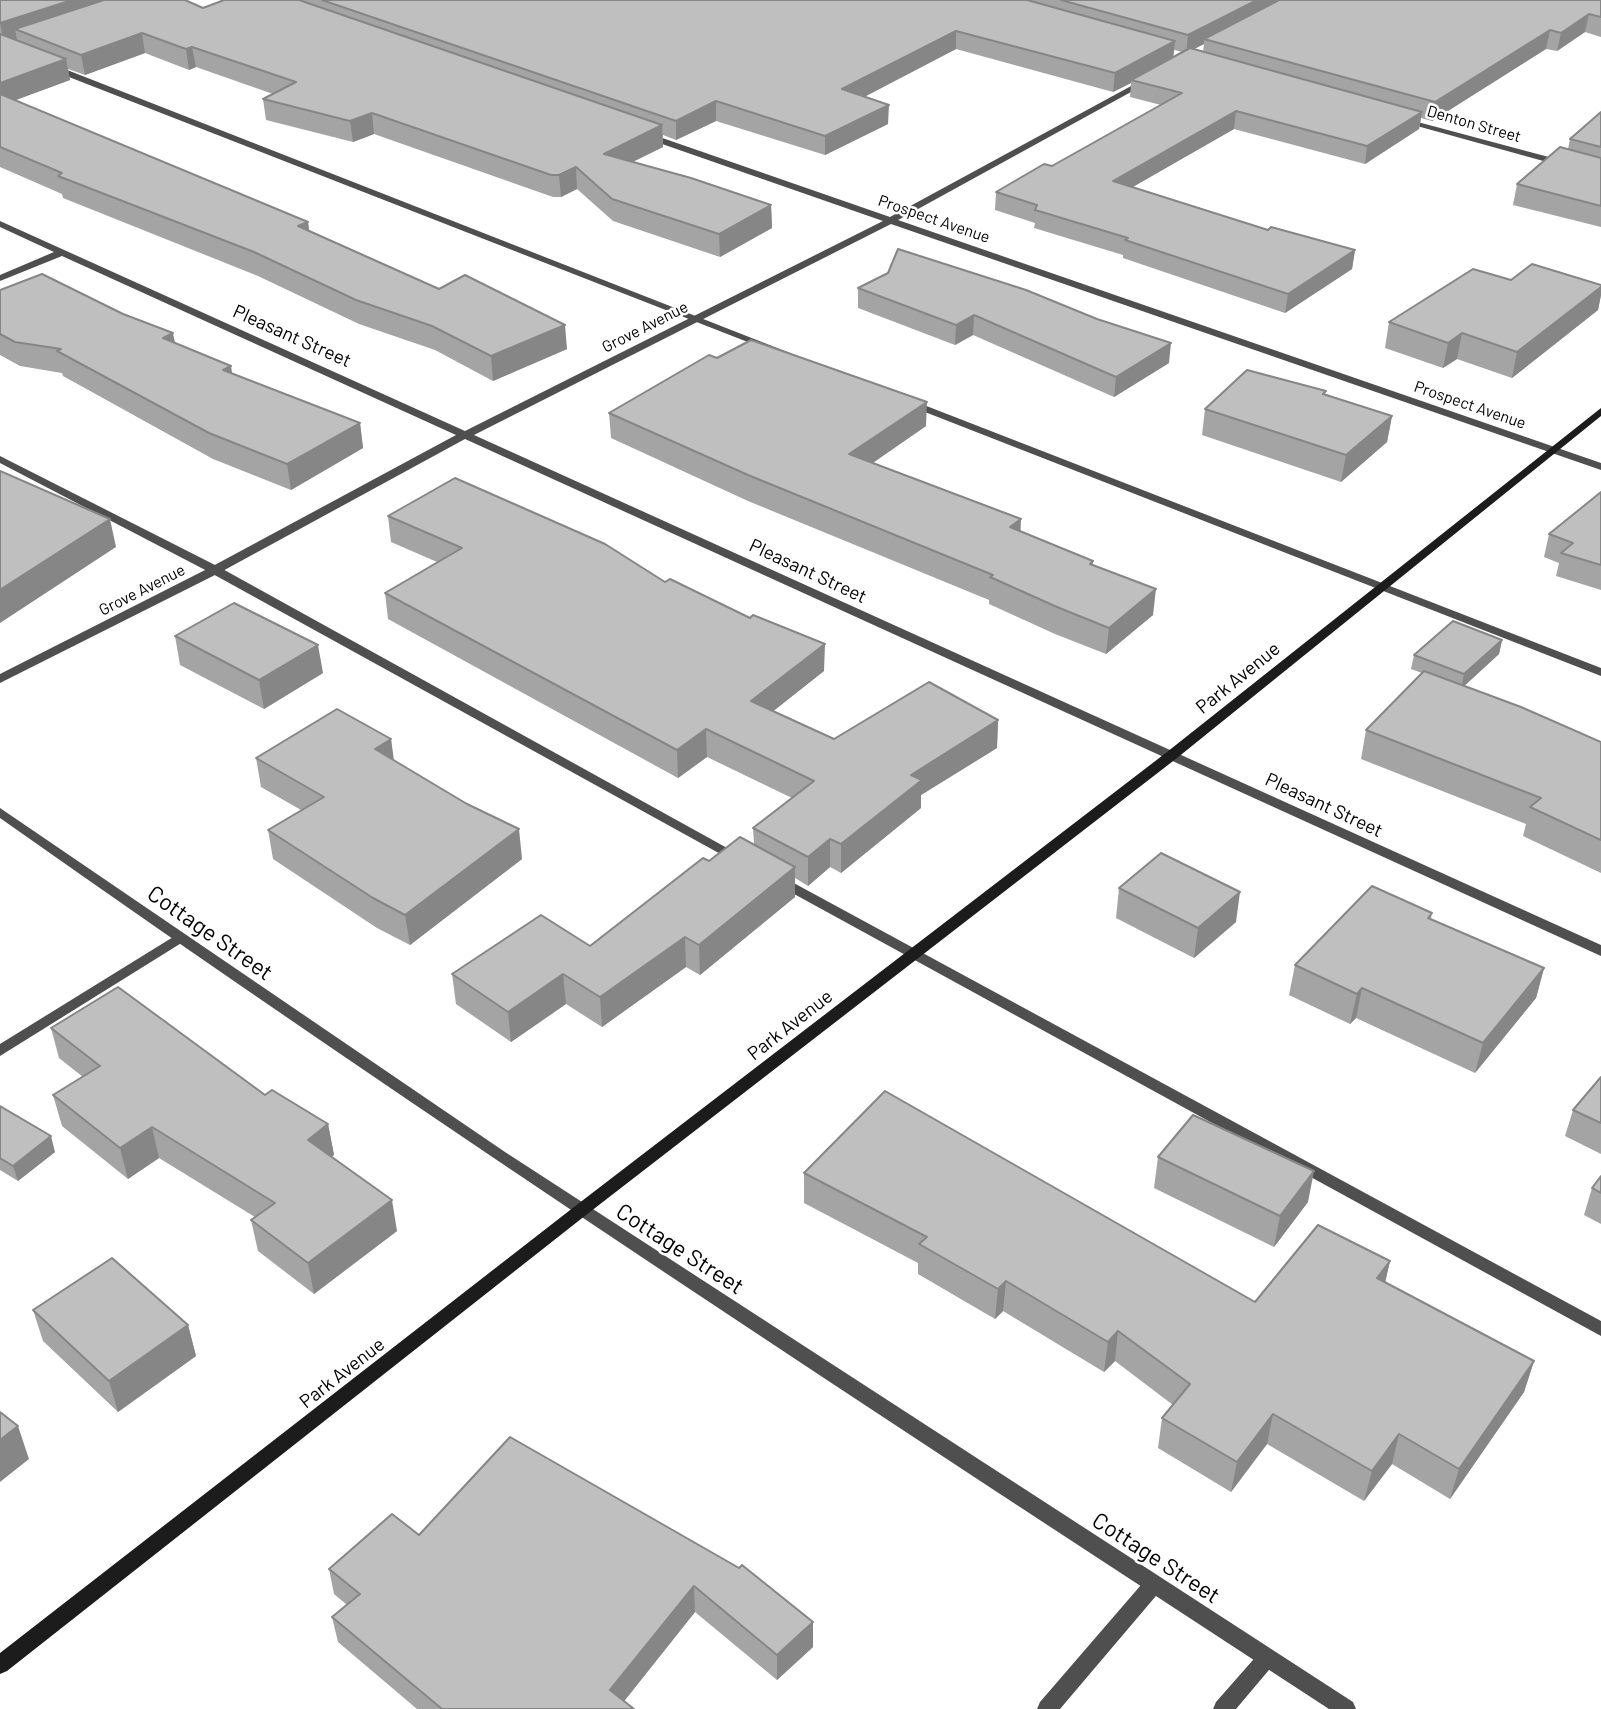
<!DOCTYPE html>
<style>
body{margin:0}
canvas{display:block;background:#fff}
</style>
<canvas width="1601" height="1709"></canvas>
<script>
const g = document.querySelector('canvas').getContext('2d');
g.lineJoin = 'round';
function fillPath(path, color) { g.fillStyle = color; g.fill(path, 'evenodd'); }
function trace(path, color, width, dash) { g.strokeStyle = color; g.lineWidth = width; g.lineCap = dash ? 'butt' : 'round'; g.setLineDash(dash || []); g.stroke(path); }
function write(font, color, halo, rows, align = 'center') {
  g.font = font + ' Barlow,sans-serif'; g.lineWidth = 5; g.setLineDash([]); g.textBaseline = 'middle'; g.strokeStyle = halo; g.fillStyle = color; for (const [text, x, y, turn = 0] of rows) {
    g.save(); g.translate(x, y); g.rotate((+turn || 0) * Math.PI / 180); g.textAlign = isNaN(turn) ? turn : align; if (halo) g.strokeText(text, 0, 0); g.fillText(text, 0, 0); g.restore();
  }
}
fillPath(new Path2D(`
 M51 66H57L790 353 785 356 781 355 51 70Z
 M911 400 1601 668V676L907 405V401Z
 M0 456 219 567 747 859 740 863 735 862 211 573 0 463Z
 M779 875 1601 1321V1336L774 883 772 880 774 877Z
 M178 934 183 936 185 939 183 942 0 1056V1044Z
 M1154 1576 1161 1578 1164 1584 1161 1590 1060 1709H1037L1040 1702 1147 1578Z
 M1267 1649 1274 1652 1277 1658 1274 1664 1236 1709H1213L1216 1702 1260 1652Z`), '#4f4f4f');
fillPath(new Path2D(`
 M1144 79 1151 81 898 220 1601 463V470L891 224 474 435 1601 945V956L465 439 219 573 0 683V674L211 567 456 435 62 256 0 281V275L54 252 0 227V221L465 431 883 221 642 137V133H648L890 217Z
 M1399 117 1601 171V177L1399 121Z
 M0 808 505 1152 1353 1702 1356 1709H1329C882 1417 436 1126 0 818Z`), '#4f4f4f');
fillPath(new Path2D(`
 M1601 408V416L1177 758 586 1215 7 1671 0 1674V1653L574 1207 1167 752Z`), '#1c1c1c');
fillPath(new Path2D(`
 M0 0 203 8 224 0H1601V37L1585 32 1557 51 1546 49 1432 121 1421 118 1419 129 1365 164 1234 129 1132 187 1268 230 1355 250 1352 269 1285 313 1123 258V255L1034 228 1035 223 995 210 996 192 1052 166 1161 105 1130 97 1131 83 1113 92 956 49 864 97 888 124 825 155 716 121 676 140 663 135V147L633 162 771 205 772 228 720 257 613 221 577 189 561 197H553L374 134 353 142 266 120 263 99 273 94 196 67 189 70 145 53 85 75 68 69 70 80 15 100 308 222 309 231 567 349 493 381 435 350 359 324 258 276 63 198 62 194 0 167ZM1204 44 1203 52 1194 49ZM1174 50 1182 52 1173 57Z
 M1601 112V227L1513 205 1517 184 1568 149 1570 139Z
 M888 273 1169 363 1114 397 973 335 955 345 858 308V288Z
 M1511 280 1601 285V295L1598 310 1512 378 1457 359 1443 368 1385 348 1389 322Z
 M0 290 175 343 232 374 360 423 363 448 291 490 213 459 63 376 62 373 20 366 0 355Z
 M1326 391 1325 394 1392 416 1387 442 1341 482 1202 435 1205 409Z
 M609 413 926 426 873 463 1021 531 1093 561V565L1153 615 1106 654 1055 634 989 604V600L748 501 611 438Z
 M1601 492V590L1556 576 1559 563 1544 557 1549 534Z
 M388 516 665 582 824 671 773 711 834 739 998 720 997 748 921 795V808L841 873 830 867 808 886 795 878V897L700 975 686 967 602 1027 566 1004 511 1042 456 1004 452 974 590 946 709 861 754 844 753 828 792 798 707 757 678 778 388 619 385 593 437 562 391 542Z
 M175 636 323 673 264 709 180 665Z
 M1502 640 1499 654 1464 686 1601 742V873L1523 836 1526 824 1361 759 1366 730 1422 673 1411 669 1414 655Z
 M391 739 393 760 522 859 410 945 377 928 273 859 268 830 301 810 261 787 256 758Z
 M1119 888 1236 922 1194 958 1116 918Z
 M1432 913 1431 919 1544 968 1536 998 1475 1073 1356 1018 1350 1024 1289 995 1295 965Z
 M51 1028 265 1095 328 1124 334 1155 331 1157 397 1231 314 1294 258 1251 251 1220 255 1217 159 1158 128 1179 62 1126 53 1095 83 1077 59 1058Z
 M1601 1077V1154L1565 1136 1573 1110Z
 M0 1106 55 1152 18 1181 0 1170Z
 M1158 1157 1308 1202 1274 1247 1154 1188Z
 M804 1173 1255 1302 1390 1261 1385 1283 1534 1361 1524 1392 1450 1499 1392 1464 1364 1501 1267 1444 1231 1492 1158 1448 1162 1418 1173 1405 1115 1361 1104 1372 1003 1311 995 1319 918 1274V1263L804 1203Z
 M1601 1176V1224L1584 1215 1592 1188Z
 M33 1310 188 1325 196 1356 118 1412 43 1341Z
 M510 1437 813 1647 777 1680 695 1612 624 1701 634 1709H417L338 1642 332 1617 347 1605 334 1594 329 1569 419 1535Z`), '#a4a4a4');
fillPath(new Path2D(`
 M72 0H139L15 29 17 40 4 44 0 23Z
 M1257 0H1290L1204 39V44L1186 53 1188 35Z
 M1589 14 1585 32 1557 51 1561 33Z
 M1550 30 1546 49 1432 121 1435 102Z
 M956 31V49L841 109 842 89Z
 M142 33 145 53 85 75 81 55Z
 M1175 41 1173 60 1131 80V83L1113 92 1115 73Z
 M192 47 196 67 189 70 186 49Z
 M66 59 70 80 0 106V83Z
 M716 101V121L676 140V121Z
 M889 105 888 124 825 155V136Z
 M1236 111 1234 129 1112 199 1113 181Z
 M1422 112 1419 129 1365 164 1367 146Z
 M372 113 374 134 353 142 350 121Z
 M662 125 663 147 605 175 604 154Z
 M576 167 577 189 561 197 559 175Z
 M771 205 772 228 720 257 719 234Z
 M308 222 311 245 298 226Z
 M1355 250 1352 269 1285 313 1288 294Z
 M1601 287V295L1598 310 1512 378 1517 352Z
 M974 315 973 335 955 345 956 325Z
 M565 325 567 349 493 381 491 356Z
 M173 333 178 358 163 338Z
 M1462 333 1457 359 1443 368 1448 343Z
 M1171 343 1169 363 1114 397 1116 377Z
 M231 366 235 391 223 370Z
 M927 402 926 426 849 479V454Z
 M1392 416 1387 442 1341 482 1346 455Z
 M360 423 363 448 291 490 287 464Z
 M110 519 116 547 0 623V590Z
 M1021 519 1020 545 1010 527Z
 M1156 589 1153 615 1106 654 1109 628Z
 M1502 640 1499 654 1461 689 1464 674Z
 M825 644 824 671 752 728 751 701Z
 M318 645 323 673 264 709 259 680Z
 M998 720 997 748 921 795V808L841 873V844L911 775Z
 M706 729 707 757 678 778 677 750Z
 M391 739 395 768 375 749Z
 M519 829 522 859 410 945 405 915Z
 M830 839V867L808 886V857Z
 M795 867V897L700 975 699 945Z
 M1240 892 1236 922 1194 958 1198 928Z
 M685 937 686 967 602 1027 600 997Z
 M1544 968 1536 998 1475 1073 1483 1043Z
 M563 974 566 1004 511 1042 508 1012Z
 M1362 988 1356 1018 1350 1024 1357 994Z
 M328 1124 334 1155 314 1171 308 1140Z
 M152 1127 159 1158 128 1179 120 1148Z
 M51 1136 55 1152 18 1181 13 1166Z
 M1314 1171 1308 1202 1274 1247 1280 1216Z
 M392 1200 397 1231 314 1294 308 1263Z
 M1390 1261 1383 1291 1377 1278Z
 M1006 1281 1003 1311 995 1319 998 1289Z
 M188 1325 196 1356 118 1412 109 1381Z
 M1118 1331 1115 1361 1104 1372 1108 1342Z
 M1534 1361 1524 1392 1450 1499 1459 1469Z
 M1273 1414 1267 1444 1231 1492 1237 1462Z
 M18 1426 29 1459 0 1482V1440Z
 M1399 1434 1392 1464 1364 1501 1372 1471Z
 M694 1586 695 1612 618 1709 610 1690Z
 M813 1622V1647L777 1680V1655Z`), '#868686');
const building = new Path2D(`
 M0 0H72L0 23Z
 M104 0H185L203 8 224 0H299L662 125 604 154 691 178 771 205 719 234 612 199 576 167 559 175H551L372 113 350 121 263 99 296 82 192 47 186 49 142 33 81 55 15 29Z
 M322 0H1027L1175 41 1115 73 956 31 842 89 889 105 825 136 716 101 676 121Z
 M1061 0H1257L1188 35Z
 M1279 0H1601V17L1589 14 1561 33 1550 30 1435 102 1204 39Z
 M0 34 66 59 0 83Z
 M1190 48 1422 112 1367 146 1236 111 1113 181 1268 230 1271 227 1355 250 1288 294 1125 240 1128 238 1035 210 1037 205 996 192 1044 164 1052 166 1182 93 1131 80Z
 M0 94 308 222 298 226 439 289 465 275 565 325 491 356 432 326 356 300 254 252 58 176 62 173 0 147Z
 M1601 112V147L1570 139Z
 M1560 147 1601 158V206L1517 184Z
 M898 249 1026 290 1097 319 1171 343 1116 377 974 315 956 325 858 288 888 273Z
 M1532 264 1601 285V287L1517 352 1462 333 1448 343 1389 322 1473 269 1511 280Z
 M42 274 123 314 173 333 163 338 231 366 223 370 360 423 287 464 209 433 57 351 61 349 15 342 0 334V290Z
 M751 340 927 402 849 454 1021 519 1010 527 1093 561 1090 564 1156 589 1109 628 1057 607 990 577 993 575 748 475 609 413 709 355 717 358Z
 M1247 370 1326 391 1323 394 1392 416 1346 455 1205 409Z
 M0 471 110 519 0 590Z
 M455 478 605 544 665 582 670 579 750 618 753 615 825 644 751 701 834 739 929 682 998 720 911 775 922 780 841 844 830 839 808 857 753 828 814 781 706 729 677 750 385 593 462 548 388 516Z
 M1601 492V565L1561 553 1573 543 1549 534Z
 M234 603 318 645 259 680 175 636Z
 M1453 621 1502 640 1464 674 1414 655Z
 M1424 671 1521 707 1601 742V840L1530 807 1541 798 1366 730Z
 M337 709 391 739 375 749 467 804 519 829 405 915 373 898 268 830 324 797 256 758Z
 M740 837 795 867 699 945 685 937 600 997 563 974 508 1012 452 974 541 915 590 946 703 858 709 861Z
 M1161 853 1240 892 1198 928 1119 888Z
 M1372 886 1432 913 1428 918 1544 968 1483 1043 1362 988 1357 994 1295 965Z
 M118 987 265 1095 272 1090 328 1124 308 1140 392 1200 308 1263 251 1220 275 1203 152 1127 120 1148 53 1095 100 1066 51 1028Z
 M1601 1077V1123L1573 1110Z
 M885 1091 1255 1302 1318 1225 1390 1261 1377 1278 1534 1361 1459 1469 1399 1434 1372 1471 1273 1414 1237 1462 1162 1418 1190 1384 1118 1331 1108 1342 1006 1281 998 1289 919 1244 927 1237 804 1173Z
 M0 1106 51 1136 13 1166 0 1158Z
 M1193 1115 1314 1171 1280 1216 1158 1157Z
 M1601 1176V1193L1592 1188Z
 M112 1258 188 1325 109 1381 33 1310Z
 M0 1412 18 1426 0 1440Z
 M510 1437 739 1568 742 1565 813 1622 777 1655 694 1586 610 1690 634 1709H442L332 1617 360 1594 329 1569 392 1514 419 1535Z`);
fillPath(building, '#bfbfbf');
trace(building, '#868686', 2);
write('16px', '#000', '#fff', [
 ["Denton Street",1474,124,16],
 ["Prospect Avenue",934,219,19],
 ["Grove Avenue",645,327,-27],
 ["Prospect Avenue",1470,405,19],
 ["Grove Avenue",142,590,-27]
]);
write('19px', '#000', '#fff', [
 ["Pleasant Street",292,336,24],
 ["Pleasant Street",808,571,25],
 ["Park Avenue",1238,678,-39],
 ["Pleasant Street",1324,805,25],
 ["Park Avenue",790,1025,-38],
 ["Park Avenue",342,1373,-38]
]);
write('23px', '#000', '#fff', [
 ["Cottage Street",210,933,35],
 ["Cottage Street",680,1249,33],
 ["Cottage Street",1156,1558,33]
]);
</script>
